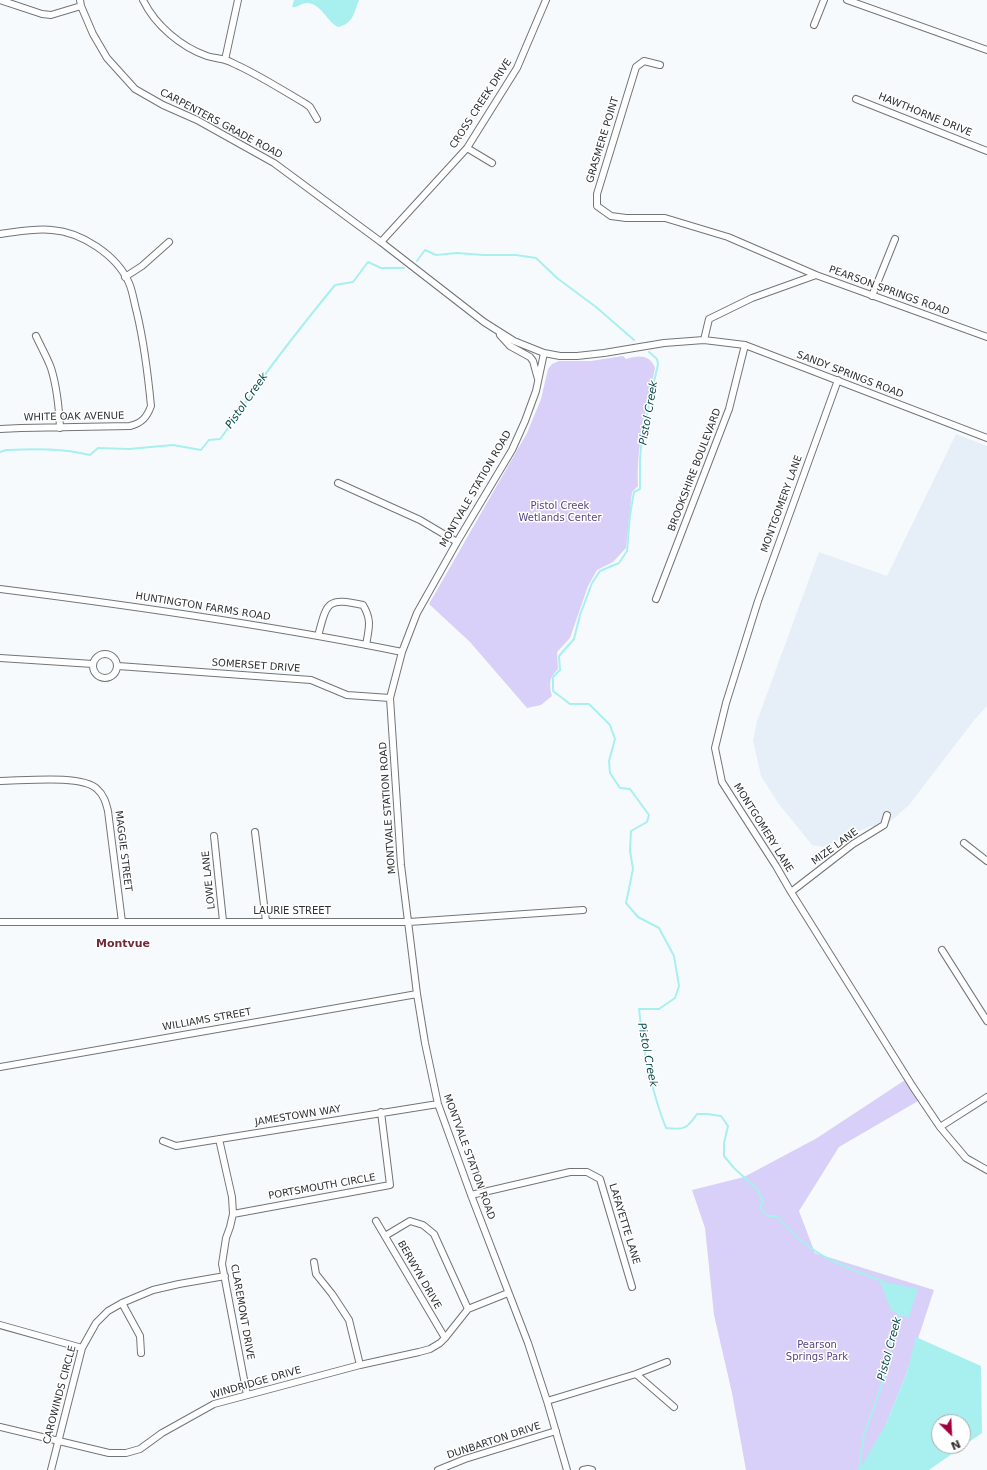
<!DOCTYPE html>
<style>
body{margin:0}
#map{position:relative;width:987px;height:1470px;overflow:hidden;background:#f7fafd;font-family:"DejaVu Sans",sans-serif}
canvas{display:block}
.north{position:absolute;left:931px;top:1414px;width:40px;height:40px;box-sizing:border-box;background:#fff;border:1px solid #acacad;border-radius:50%;rotate:156deg;font-size:11px;font-weight:700;line-height:16px;text-align:center;color:#2f3031}
.north::after{content:'';display:block;margin:auto;width:14px;height:18px;background:#a0013e;clip-path:polygon(50% 0,100% 100%,50% 72%,0 100%)}
</style>
<div id="map">
<canvas width="987" height="1470"></canvas>
<div class="north">N</div>
</div>
<script>
const g = document.querySelector('canvas').getContext('2d');
g.lineJoin = 'round';
function fillPath(path, color) { g.fillStyle = color; g.fill(path, 'evenodd'); }
function trace(path, color, width, dash) { g.strokeStyle = color; g.lineWidth = width; g.lineCap = dash ? 'butt' : 'round'; g.setLineDash(dash || []); g.stroke(path); }
function write(font, color, halo, rows, align = 'center') {
  g.font = font + ' "DejaVu Sans",sans-serif'; g.lineWidth = 3; g.setLineDash([]); g.textBaseline = 'middle'; g.strokeStyle = halo; g.fillStyle = color; for (const [text, x, y, turn = 0] of rows) {
    g.save(); g.translate(x, y); g.rotate((+turn || 0) * Math.PI / 180); g.textAlign = isNaN(turn) ? turn : align; if (halo) g.strokeText(text, 0, 0); g.fillText(text, 0, 0); g.restore();
  }
}
fillPath(new Path2D(`
 M956 434 987 446V706L975 719 909 805 882 829 871 826 823 847 812 845 778 803 761 776 753 741 757 721 819 552 887 576Z`), '#e6eff7');
fillPath(new Path2D(`
 M623 356 626 359C638 355 650 354 655 368 647 407 636 445 638 486L632 492 626 548 613 562 597 570 588 586 570 638 557 652 558 669C549 679 549 683 552 696L541 705 527 708 470 642 429 604 527 433 541 399 548 369 552 364 559 361H591Z
 M905 1080 918 1101 839 1147 799 1211 815 1253 934 1290 907 1372 886 1424 871 1470H746L732 1393 714 1315 705 1228 692 1190 744 1177 817 1138Z`), '#d8d0f8');
fillPath(new Path2D(`
 M294 0H359C354 13 353 24 338 27 326 21 322 4 307 3 301 3 298 8 292 7Z
 M880 1281 918 1289 908 1319 891 1310Z
 M916 1337 981 1366 982 1433 929 1470H859L886 1424 907 1372ZM939 1422H963V1446H939Z`), '#a7f0ef');
trace(new Path2D(`
 M417 261 425 250 436 255 457 253 483 255H516L536 258 557 278 596 307 634 340
 M649 352 657 359 658 364 642 435 640 460V489L634 492 630 515 627 551 619 563 600 571 592 583 580 615 574 639 559 656 560 670 553 677V691L570 704H589L610 725 615 739 609 761 610 773 620 788 630 789 649 815 647 822 631 831 630 851 633 869 626 903 638 917 659 928 674 956 679 986 675 998 659 1009H639C643 1050 651 1090 666 1128 684 1130 687 1129 697 1114H707L721 1116 728 1126 724 1143V1156L734 1168 758 1190 763 1202 760 1208 768 1216H777C807 1254 839 1265 882 1281
 M0 452 6 450C36 449 61 448 90 455L98 448 129 449 173 445 201 450 209 440 220 439C234 421 246 402 259 383 283 349 309 317 335 285L353 282 368 262 381 268H404
 M859 1470 864 1434 875 1405 890 1359 892 1337 900 1313`), '#a7f0ef', 2);
const minor = new Path2D(`
 M0 0 42 14 51 15 81 6
 M80 0 81 6 93 34 107 58 135 89 163 105 197 120 274 163 381 242 484 322 514 341 544 353 560 356H577L604 353 664 343 704 340 745 345 987 438
 M143 0C155 25 181 47 207 56 213 58 219 58 225 60 230 61 234 64 239 66 262 77 284 91 306 104L310 107 317 119
 M847 0 987 50
 M814 25 824 0
 M225 60 238 0
 M660 65 644 61 636 67 597 194V206L611 216 626 218H665L728 237 816 275
 M856 99 987 151
 M467 148 492 163
 M0 234C17 232 35 228 52 230 81 232 117 255 129 283 133 292 134 303 137 313 144 343 148 375 151 406 147 417 142 423 130 426L21 428 0 429
 M381 242 467 148 517 68 546 0
 M125 277 142 266 169 242
 M872 296 895 239
 M500 335 510 346 530 357 533 361 538 379
 M36 336C41 347 47 357 51 368 57 387 59 407 60 428
 M704 340 709 319 752 298 816 275 987 337
 M544 353 536 391 525 421 512 450 457 542 417 613 402 652 390 698 401 865 417 994 425 1043 438 1104 471 1195 528 1343 547 1401 567 1470
 M838 380 758 601 726 703 715 748 722 782 776 866 791 892 913 1087 940 1127 966 1158 987 1170
 M338 483 420 520 457 542
 M0 589C135 606 269 625 402 652
 M656 599 729 409 745 345
 M318 636C327 602 327 597 363 605 372 620 369 628 366 645
 M93 666a12 12 0 1 1 24 0a12 12 0 1 1-24 0Z
 M0 658 93 664
 M118 666 311 680 347 695 390 698
 M0 781C22 781 82 774 97 789 104 795 106 803 108 811L122 922
 M255 832 266 921
 M214 836 223 921
 M964 843 987 861
 M791 892 853 844 884 825 887 815
 M0 922H409L583 910
 M942 950 987 1021
 M0 1067 417 994
 M940 1127 987 1097
 M219 1139 232 1197 233 1214 230 1227 226 1238 222 1264 247 1395
 M163 1141 176 1146 438 1104
 M471 1195 570 1172H587L600 1179 632 1287
 M233 1214 390 1185 381 1112
 M376 1221 445 1338
 M385 1236 410 1221 423 1225 434 1234 468 1309
 M314 1262 316 1274 332 1294 349 1320 360 1365
 M122 1303 140 1336 141 1353
 M0 1325 82 1348
 M667 1362 636 1374 674 1407
 M547 1401 636 1374
 M0 1427 109 1453H126L140 1449 162 1433 214 1404 360 1365 419 1352 430 1349 440 1343 445 1338 468 1309 508 1293
 M51 1470 82 1348 96 1323 108 1311 122 1303 153 1290 179 1284 225 1276
 M438 1470 465 1459 556 1431
 M583 1470 588 1469 592 1470`);
trace(minor, '#727577', 8);
trace(minor, '#fff', 6);
write('10px', '#2f3031', '#fff', [
 ["CROSS CREEK DRIVE",481,104,-57],
 ["HAWTHORNE DRIVE",925,115,22],
 ["CARPENTERS GRADE ROAD",221,124,28],
 ["GRASMERE POINT",603,140,-73],
 ["PEARSON SPRINGS ROAD",889,291,20],
 ["SANDY SPRINGS ROAD",850,375,21],
 ["WHITE OAK AVENUE",74,417,-1],
 ["BROOKSHIRE BOULEVARD",695,470,-69],
 ["MONTVALE STATION ROAD",476,489,-60],
 ["MONTGOMERY LANE",782,504,-70],
 ["HUNTINGTON FARMS ROAD",203,607,9],
 ["SOMERSET DRIVE",256,666,4],
 ["MONTVALE STATION ROAD",388,808,-94],
 ["MONTGOMERY LANE",763,828,58],
 ["MIZE LANE",835,847,-36],
 ["MAGGIE STREET",123,851,83],
 ["LOWE LANE",209,880,-96],
 ["LAURIE STREET",292,911],
 ["WILLIAMS STREET",207,1020,-10],
 ["JAMESTOWN WAY",298,1116,-9],
 ["MONTVALE STATION ROAD",469,1157,70],
 ["PORTSMOUTH CIRCLE",322,1187,-10],
 ["LAFAYETTE LANE",624,1224,73],
 ["BERWYN DRIVE",419,1275,60],
 ["CLAREMONT DRIVE",242,1312,80],
 ["WINDRIDGE DRIVE",256,1383,-16],
 ["CAROWINDS CIRCLE",60,1395,-75],
 ["DUNBARTON DRIVE",494,1441,-18]
]);
write('10px', '#564483', '#fff', [
 ["Pistol Creek",560,506],
 ["Wetlands Center",560,518],
 ["Pearson",817,1345],
 ["Springs Park",817,1357]
]);
write('italic 11px', '#054a49', '#fff', [
 ["Pistol Creek",247,401,-55],
 ["Pistol Creek",649,413,-80],
 ["Pistol Creek",647,1055,79],
 ["Pistol Creek",890,1349,-75]
]);
write('bold 11px', '#712a39', '#fff', [
 ["Montvue",123,944]
]);
</script>
